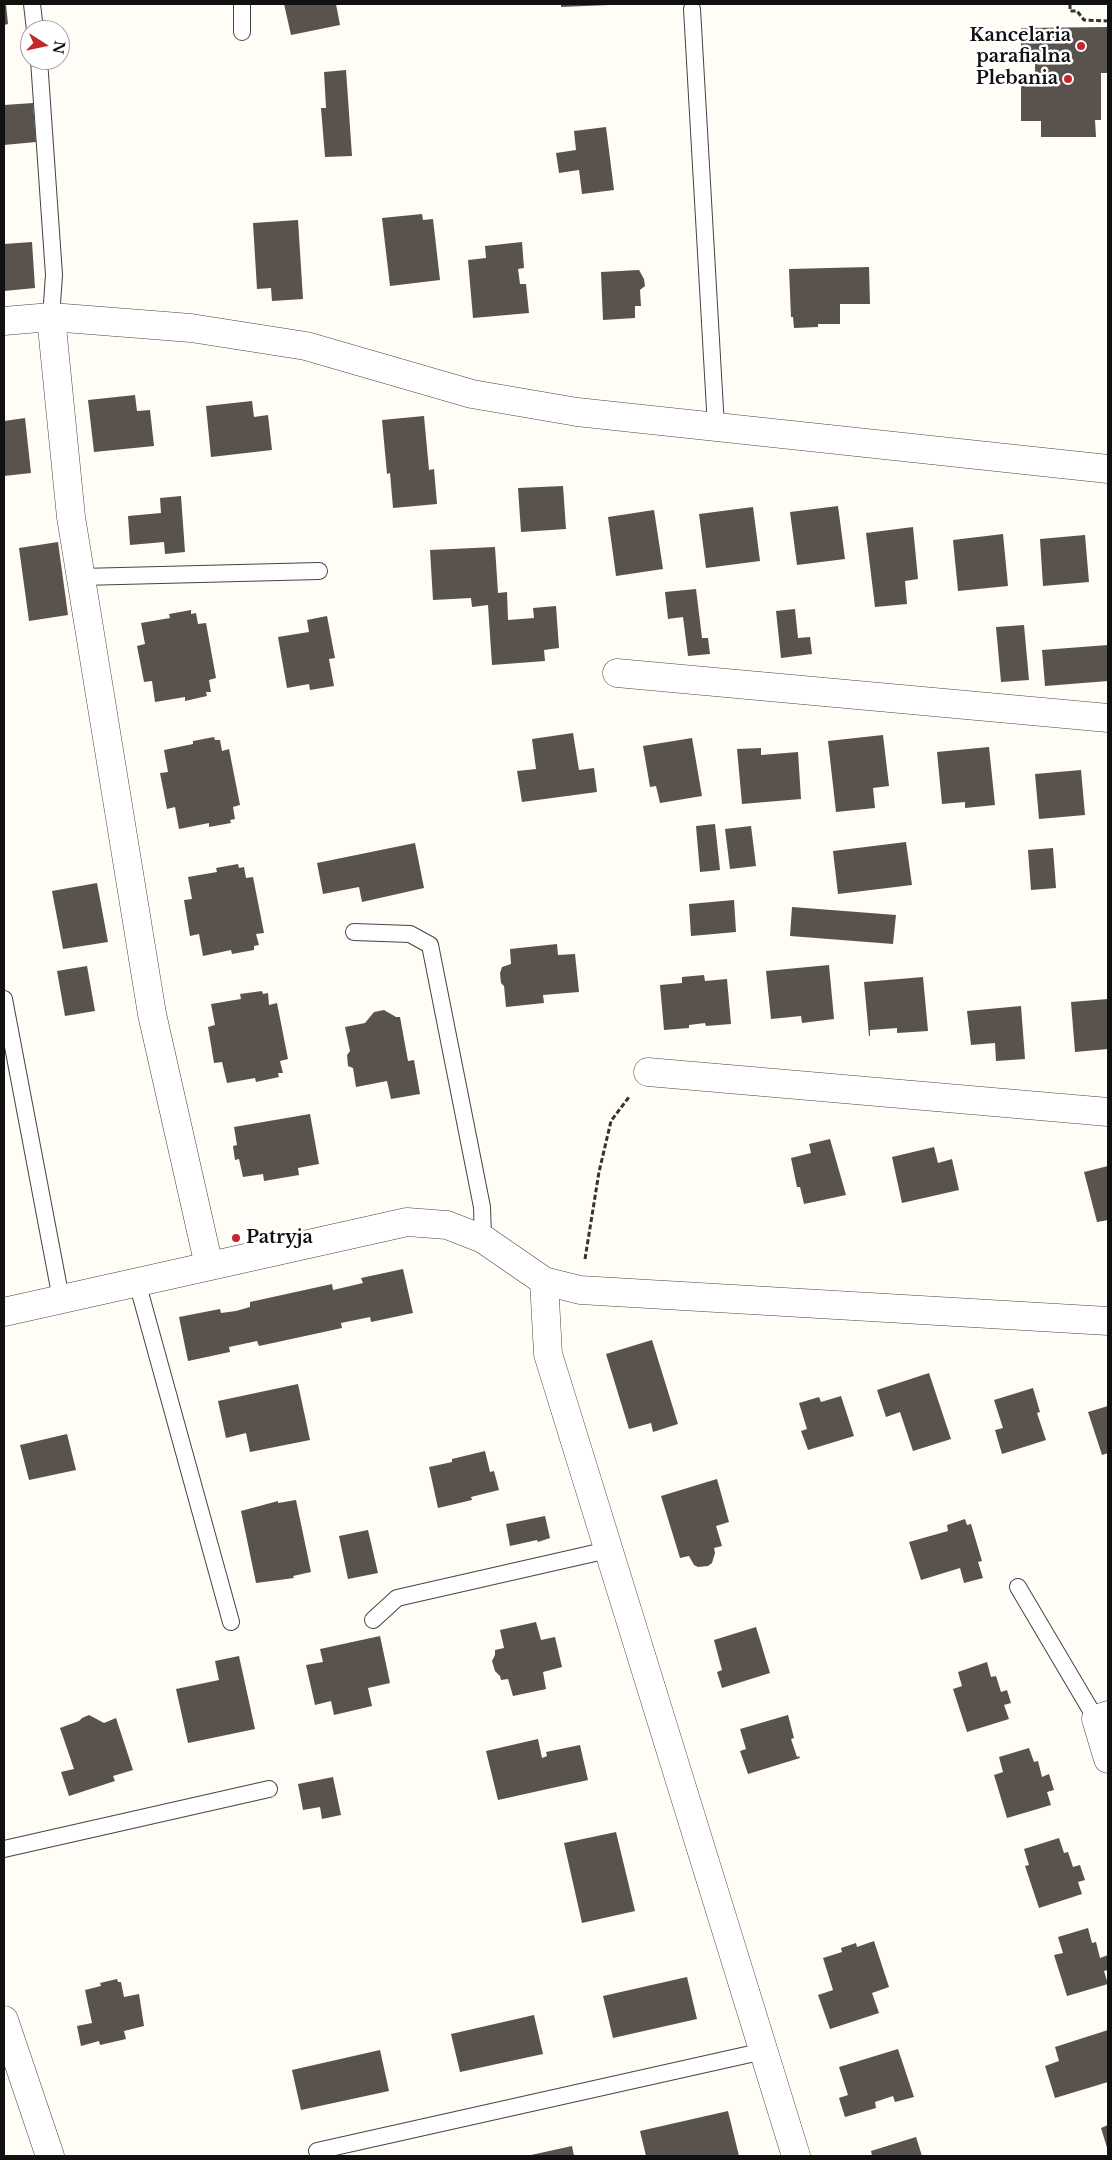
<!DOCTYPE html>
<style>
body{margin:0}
#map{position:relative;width:1112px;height:2160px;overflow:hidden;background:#fffdf5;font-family:"Libre Baskerville",serif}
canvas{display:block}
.frame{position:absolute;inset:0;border:5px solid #111;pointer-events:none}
.north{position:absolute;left:20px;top:20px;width:50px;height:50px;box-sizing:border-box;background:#fff;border:1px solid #a0a0a0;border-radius:50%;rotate:100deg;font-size:14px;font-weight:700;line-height:20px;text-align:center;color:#111}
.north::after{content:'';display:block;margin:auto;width:18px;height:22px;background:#c4262e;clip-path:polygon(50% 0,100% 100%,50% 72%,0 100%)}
</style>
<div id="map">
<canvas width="1112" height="2160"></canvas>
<div class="frame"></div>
<div class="north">N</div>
</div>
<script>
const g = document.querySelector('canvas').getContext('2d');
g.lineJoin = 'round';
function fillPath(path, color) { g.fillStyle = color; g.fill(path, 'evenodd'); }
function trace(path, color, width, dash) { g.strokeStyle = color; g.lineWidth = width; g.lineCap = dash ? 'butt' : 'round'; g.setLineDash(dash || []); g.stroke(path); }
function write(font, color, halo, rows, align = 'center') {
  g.font = font + ' "Libre Baskerville",serif'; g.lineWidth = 5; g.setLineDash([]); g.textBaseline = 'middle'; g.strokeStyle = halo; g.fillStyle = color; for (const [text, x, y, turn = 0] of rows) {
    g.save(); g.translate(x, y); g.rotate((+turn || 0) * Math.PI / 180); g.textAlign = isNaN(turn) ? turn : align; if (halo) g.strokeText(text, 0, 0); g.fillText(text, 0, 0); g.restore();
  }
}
fillPath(new Path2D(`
 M4 4H6L8 24 4 25Z
 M284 4H336L340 25 291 35Z
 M561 4H609V5L561 7Z
 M1108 27V73H1101V120H1095L1096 137H1041V121H1021V85H1035V63H1021V28Z
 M346 70 352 156 325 157 321 108H326L324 72Z
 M33 103 36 142 4 145V105Z
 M606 127 614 190 582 194 579 170 559 173 556 153 576 150 574 131Z
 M422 214 423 220 433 219 440 280 390 286 382 218Z
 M298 220 303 299 272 301 271 288 257 289 253 223Z
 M32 242 35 288 4 291V244Z
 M522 242 524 268 518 269 520 284H526L529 313 473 318 468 260 486 258 485 246Z
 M869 267 870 304H840V324H818V327L794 328 793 317H791L789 269Z
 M639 270 644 279 645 286 640 290 641 306H635V318L603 320 601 272Z
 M135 395 137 411 150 410 154 446 94 452 88 400Z
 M252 401 254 417 268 415 272 450 211 457 206 406Z
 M424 416 429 470 434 469 437 504 393 508 390 473 387 474 382 420Z
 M25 418 31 473 4 476V421Z
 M563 486 566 529 521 532 518 488Z
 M181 496 185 552 165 554 164 542 130 545 128 516 161 513 160 498Z
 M838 506 845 559 797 565 790 512Z
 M753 507 760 561 706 568 699 514Z
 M654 510 663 569 616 576 608 517Z
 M913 527 918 579 905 581 907 604 875 607 866 533Z
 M1003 534 1008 586 958 591 953 540Z
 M1085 535 1089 582 1043 586 1040 539Z
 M58 542 68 615 29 621 19 548Z
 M495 547 498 593 507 592 508 620 534 618 533 608 556 606 559 648 544 650 545 661 492 665 488 605 472 607 471 598 433 600 430 550Z
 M696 589 702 638H708L710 654 688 656 683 617 668 619 665 592Z
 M795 609 798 638 810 637 812 654 781 658 776 611Z
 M191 610V614L196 613 198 624 206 623 216 678 209 680 211 692H206L207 696 185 701V697L155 702 152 681 144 682 137 646 145 644 141 623 170 618 169 614Z
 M327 616 335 658 329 659 334 686 310 690 309 684 287 688 278 637 309 632 307 620Z
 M1024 625 1029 680 1001 682 996 627Z
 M1108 645V681L1045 686 1042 650Z
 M573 733 579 770 594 768 597 792 522 802 517 771 536 769 532 739Z
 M883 735 889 786 873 788 875 808 836 812 828 741Z
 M214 737 215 740H220L222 751 229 749 240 805 233 807 235 819 230 820 231 823 209 827V823L179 829 175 807 167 809 160 773 168 772 164 750 193 744V741Z
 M692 738 702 796 660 803 656 786 650 787 643 746Z
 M989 747 995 805 965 808V802L942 804 937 752Z
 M761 748V755L798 752 801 799 742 804 737 749Z
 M1081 770 1085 815 1039 819 1035 774Z
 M715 824 720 870 700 872 696 826Z
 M751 826 756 866 730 869 725 829Z
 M906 842 912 885 838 894 833 851Z
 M415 843 424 888 362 902 359 887 323 894 317 863Z
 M1053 848 1056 888 1031 890 1028 850Z
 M238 864 239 868 244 867 246 878 253 877 264 933 256 934 259 945 254 946V950L232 954 231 950 203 956 199 934 190 936 184 900 192 899 188 877 217 872 216 868Z
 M97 883 108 942 63 949 52 891Z
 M734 900 736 932 691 936 689 904Z
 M792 907 896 915 893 944 790 936Z
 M557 944 558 955 575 954 579 992 543 995 544 1003 506 1007 504 986 501 983 500 973 502 967 511 964 510 949Z
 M829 965 834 1019 802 1023 801 1016 771 1019 766 971Z
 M87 966 95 1011 65 1016 57 971Z
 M704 975 705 981 727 979 731 1024 706 1026 705 1023 689 1025V1028L664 1030 660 985 682 983V977Z
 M923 977 928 1031 897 1033V1028L870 1030V1036H869L864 982Z
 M262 991 263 994 268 993 269 1005 277 1003 288 1059 280 1061 283 1073H278L279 1077 256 1082 255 1078 227 1083 222 1062 214 1063 208 1027 215 1025 211 1004 241 999 240 994Z
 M1108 999V1049L1075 1052 1071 1002Z
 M1021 1006 1025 1059 996 1061 995 1043 971 1045 967 1011Z
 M384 1010 396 1017H400L408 1061 414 1060 420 1094 391 1099 387 1081 356 1087 353 1068 348 1066 347 1055 350 1051 345 1027 365 1023 374 1012Z
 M310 1114 319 1164 298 1168 299 1175 264 1181 263 1174 243 1177 239 1159 235 1160 233 1146 237 1145 234 1127Z
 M830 1139 846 1195 804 1204 800 1187H797L791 1158 811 1153 809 1144Z
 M934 1147 938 1163 952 1159 959 1190 902 1203 892 1157Z
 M1108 1166V1220L1097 1222 1084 1172Z
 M403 1269 413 1313 371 1322 370 1317 341 1323 342 1328 259 1346 257 1341 229 1347 230 1352 188 1361 179 1317 220 1309 221 1313 236 1311 250 1307V1302L332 1284 333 1290 363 1283 361 1278Z
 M652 1340 678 1424 653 1432 651 1423 629 1429 606 1354Z
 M929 1373 951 1439 913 1451 900 1412 886 1417 877 1390Z
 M298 1384 310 1440 250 1452 246 1433 226 1438 218 1401Z
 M1033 1388 1040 1412 1037 1413 1046 1440 1002 1454 995 1430 1003 1428 994 1400Z
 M841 1396 854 1436 808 1450 801 1431 807 1429 799 1403 819 1397 821 1402Z
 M1108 1406V1453L1102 1455 1088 1412Z
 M67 1434 76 1470 29 1480 20 1445Z
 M485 1451 490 1472 494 1471 499 1490 471 1497 472 1500 438 1508 429 1467 452 1462V1459Z
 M717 1479 729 1522 716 1526 722 1546 714 1548 715 1553 712 1563 708 1566 698 1567 694 1565 689 1556 680 1558 661 1496Z
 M296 1500 311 1572 293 1576 294 1578 256 1583 241 1511 278 1501V1503Z
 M545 1516 550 1538 538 1542 537 1540 510 1546 506 1524Z
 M965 1519 967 1525 971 1524 982 1561 978 1562 983 1578 964 1583 960 1568 921 1580 909 1542 948 1531 947 1525Z
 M368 1530 378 1573 348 1579 339 1536Z
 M536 1622 541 1640 555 1637 562 1667 543 1672 546 1689 513 1696 508 1679 501 1680 500 1676 495 1671 492 1661 495 1655V1650L504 1648 500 1630Z
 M756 1627 770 1673 722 1688 717 1672 722 1670 714 1640Z
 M380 1636 390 1683 368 1688 372 1706 334 1715 331 1701 315 1705 306 1665 323 1662 320 1649Z
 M239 1656 255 1729 188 1743 176 1689 219 1680 215 1661Z
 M987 1662 991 1677 996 1676 1001 1692 1007 1690 1011 1703 1004 1705 1009 1719 967 1732 953 1689 962 1686 958 1672Z
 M89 1715 104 1723 116 1718 133 1770 113 1776 115 1781 69 1796 61 1772 74 1769 60 1728 79 1721 82 1718Z
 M788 1715 794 1738 791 1739 797 1757 799 1756 800 1758 748 1774 740 1751 746 1749 740 1729Z
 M538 1739 542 1758 547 1756 546 1752 580 1745 588 1780 498 1800 486 1751Z
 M1029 1748 1034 1762 1038 1761 1042 1777 1049 1774 1054 1790 1047 1792 1051 1805 1007 1818 994 1775 1003 1772 999 1757Z
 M333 1777 341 1815 322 1819 320 1807 303 1810 298 1784Z
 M616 1832 635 1911 582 1923 564 1843Z
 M1059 1838 1064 1853 1068 1852 1073 1867 1080 1865 1085 1880 1078 1882 1082 1894 1039 1908 1025 1866 1029 1865 1024 1849Z
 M1088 1928 1092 1943 1096 1942 1100 1958 1108 1955V1970L1104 1971 1108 1984 1067 1996 1054 1955 1063 1953 1058 1937Z
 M874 1941 889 1987 872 1993 879 2013 830 2029 818 1995 833 1990 823 1958 842 1952 841 1948 856 1943 857 1947Z
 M687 1977 697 2019 613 2038 603 1996Z
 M117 1979 118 1982H121L124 1997 139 1994 144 2026 124 2031 126 2039 100 2045 99 2041 81 2046 77 2026 92 2023 85 1990 101 1986 100 1983Z
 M534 2015 543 2054 460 2072 451 2034Z
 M1108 2030V2082L1055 2098 1045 2066 1059 2061 1055 2047Z
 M898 2049 914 2097 895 2102 893 2096 875 2102 876 2108 845 2117 839 2098 848 2095 839 2067Z
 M380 2050 389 2091 301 2110 292 2070Z
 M728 2111 739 2156H646L640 2131Z
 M1108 2125V2151L1101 2128Z
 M916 2137 922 2156H872L871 2151Z
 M572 2146 574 2156H532L531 2155Z`), '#5a524d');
const lane = new Path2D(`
 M32 4 35 30
 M242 4V32
 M692 9 716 427
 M39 60 54 275 51 317
 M81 577 319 571
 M354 932 410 934 430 945 482 1207 483 1239
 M4 999 61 1299
 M137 1282 231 1622
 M1018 1587 1096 1719
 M373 1620 397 1598 608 1550
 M4 1849 269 1789
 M317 2151 764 2051`);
const street = new Path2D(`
 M51 317 71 517 152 1014 209 1266
 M4 321 51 317 191 328 306 346 472 394 577 412 1108 469
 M617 673 1108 718
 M648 1072 1108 1112
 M544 1281 548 1354 796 2156
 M4 1312 407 1222 447 1225 483 1239 544 1281 580 1290 1108 1321
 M1108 1715 1096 1719 1108 1759
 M4 2020 50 2156`);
trace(lane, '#444', 18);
trace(street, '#444', 29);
trace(new Path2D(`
 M1070 4V11H1077L1084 20 1108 21
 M585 1259 599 1172 611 1121 629 1097`), '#333', 3, [5, 2.5]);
trace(lane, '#fff', 16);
trace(street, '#fff', 28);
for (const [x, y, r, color] of [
 [1081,46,5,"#c4262e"],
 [1068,79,5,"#c4262e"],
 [236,1238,5,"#c4262e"]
]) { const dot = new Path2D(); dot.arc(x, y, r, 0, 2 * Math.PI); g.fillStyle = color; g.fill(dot); trace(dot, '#fff', 2); }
write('bold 18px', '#111', '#fff', [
 ["Kancelaria",1071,36],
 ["parafialna",1071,57],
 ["Plebania",1058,79],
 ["Patryja",246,1238,"left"]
], 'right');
</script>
